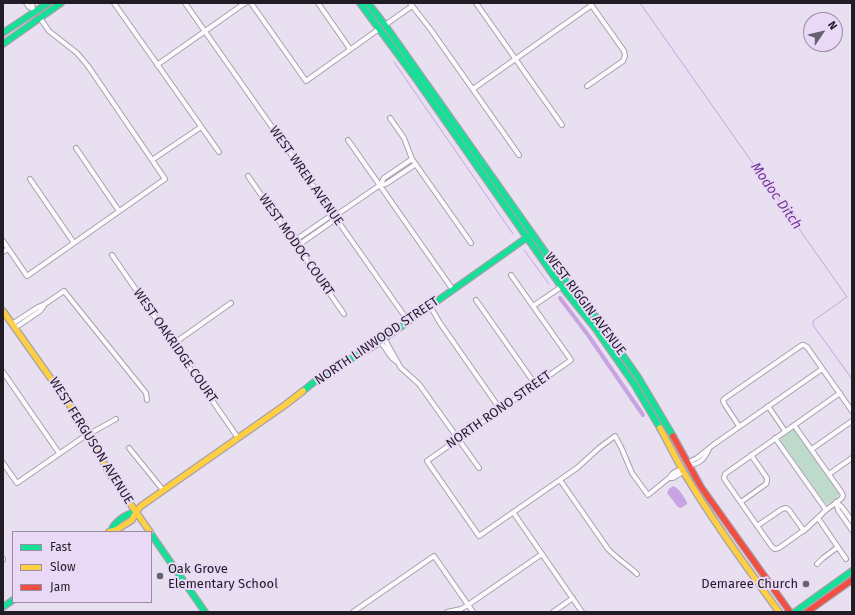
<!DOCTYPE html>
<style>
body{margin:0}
#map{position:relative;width:855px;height:615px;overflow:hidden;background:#e8dff0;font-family:"Fira Sans",sans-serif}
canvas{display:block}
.frame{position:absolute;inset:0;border:4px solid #221c26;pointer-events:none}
.legend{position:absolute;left:12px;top:531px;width:140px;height:72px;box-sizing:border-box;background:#e9d9f6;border:1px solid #998da3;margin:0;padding:5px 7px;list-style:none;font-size:12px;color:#221c26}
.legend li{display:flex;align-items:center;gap:8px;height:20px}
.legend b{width:20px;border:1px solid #998da3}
.north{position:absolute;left:803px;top:12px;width:40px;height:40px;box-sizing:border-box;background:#e9d9f6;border:1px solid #998da3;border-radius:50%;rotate:55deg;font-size:11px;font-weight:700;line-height:16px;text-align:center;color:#221c26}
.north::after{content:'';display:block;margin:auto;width:14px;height:18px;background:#67606d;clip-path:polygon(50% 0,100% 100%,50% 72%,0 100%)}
</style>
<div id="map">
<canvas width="855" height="615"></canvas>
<div class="frame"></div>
<ul class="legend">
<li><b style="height:5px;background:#16e098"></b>Fast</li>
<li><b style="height:5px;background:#ffcf43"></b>Slow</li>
<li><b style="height:5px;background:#f24e42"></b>Jam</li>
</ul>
<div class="north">N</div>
</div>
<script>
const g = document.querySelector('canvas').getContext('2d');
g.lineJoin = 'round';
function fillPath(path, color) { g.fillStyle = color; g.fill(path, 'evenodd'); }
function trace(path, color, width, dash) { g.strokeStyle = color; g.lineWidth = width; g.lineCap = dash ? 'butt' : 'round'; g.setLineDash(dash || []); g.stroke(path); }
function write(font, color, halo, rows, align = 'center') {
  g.font = font + ' "Fira Sans",sans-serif'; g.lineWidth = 4; g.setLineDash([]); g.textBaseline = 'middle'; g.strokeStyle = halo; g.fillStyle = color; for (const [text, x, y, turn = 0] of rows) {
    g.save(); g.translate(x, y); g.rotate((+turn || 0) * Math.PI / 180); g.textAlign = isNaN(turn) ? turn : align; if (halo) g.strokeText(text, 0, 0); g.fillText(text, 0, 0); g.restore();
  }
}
fillPath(new Path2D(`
 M793 429 795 430 839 493 838 497 828 504 825 503 781 441V436Z`), '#bedaca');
fillPath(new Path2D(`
 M673 486C680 489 683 496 687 502V504L681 508 678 507 667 493 669 489Z`), '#c7a4e1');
trace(new Path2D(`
 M640 3 847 297 813 321V325L852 379
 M394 62 513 234
 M524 250 549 284`), '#c7a4e1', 1);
trace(new Path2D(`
 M560 298 588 335 643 415`), '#c7a4e1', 4);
const street = new Path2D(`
 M26 3 29 7 33 9
 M32 3 33 9 35 12
 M114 3 219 152
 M185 3 408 321
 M251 3 306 81 379 29
 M318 3 350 49
 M410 3 431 30 519 155
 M476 3 562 125
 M385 25 412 6
 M157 65 245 3
 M587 86 623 61 625 56 624 51 590 3
 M473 89 592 5
 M390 118 404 138 412 159 471 243
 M348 140 453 290
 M76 148 119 211
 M152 160 201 127
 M248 176 344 314
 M30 179 74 243
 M380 185 384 178 412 159
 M3 241 27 276 165 179 88 66 77 53 49 31 40 18
 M294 241 329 217 335 216 380 185 386 184 416 164
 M297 246 333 221 335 216
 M3 252 8 249
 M112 255 238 438
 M511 275 571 360 427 461 479 536 577 468 599 448 615 436 621 447 632 473 648 495 669 478H673L683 472
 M476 300 535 384
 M430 306 440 323 500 409
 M533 306 561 287
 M12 324 38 307 45 304 64 291 146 393 147 400
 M15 328 40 311 44 306
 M384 338 401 368 419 384 479 468
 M380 341 392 358 397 362
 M173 344 231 303
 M3 372 59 453
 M768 406 785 431
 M794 425 842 493 843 496 841 499 826 510 807 528 779 548 775 549 772 547 725 480 724 478 725 474 840 393
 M739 426 725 405 723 401 724 399 802 345H804L807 347 852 411
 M775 438 826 510
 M129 448 163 490
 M812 449 852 421
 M3 463 17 483 82 438 116 419
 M687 463 697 458 713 445 822 369
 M689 466C700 463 704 460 709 449
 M829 474 852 458
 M669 478C672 473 676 470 682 470
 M560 480 608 549C617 559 628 565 637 574
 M741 502 766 484 767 481V478L751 455
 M836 502 838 510 852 530
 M836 502 842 507 852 521
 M513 512 582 612
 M818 518 846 559
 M757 526 782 509 786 508 789 510 804 531
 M3 559V560
 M817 564 823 558 838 547
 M353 612 434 556 473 612
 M447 612 461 609 468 605 542 554
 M553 612 573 598`);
const fast = new Path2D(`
 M360 3 414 76 558 282 595 328 634 384 660 428
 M368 3 385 25 565 280 596 317 638 377 673 436
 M3 33 48 3
 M3 44 61 3
 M303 391 324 374 375 345 529 236
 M111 531C115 521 126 514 136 512
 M151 534 205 612
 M3 607 13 600
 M795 612 852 571`);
const slow = new Path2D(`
 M3 311 76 414 89 434 109 473 150 532
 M660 428C668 442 675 457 683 471 712 520 746 566 779 612
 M109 532 116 530 132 520 136 512 141 506 285 405 303 391`);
const jam = new Path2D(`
 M673 436 701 487 790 612
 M807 612 852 580`);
trace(street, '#a7a0ad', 6);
trace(fast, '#a7a0ad', 8);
trace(slow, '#a7a0ad', 8);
trace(jam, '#a7a0ad', 8);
trace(street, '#fcfafd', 4);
trace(fast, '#16e098', 5.5);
trace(slow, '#ffcf43', 5.5);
trace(jam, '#f24e42', 5.5);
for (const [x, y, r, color] of [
 [160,576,4,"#67606d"],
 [806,584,4,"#67606d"]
]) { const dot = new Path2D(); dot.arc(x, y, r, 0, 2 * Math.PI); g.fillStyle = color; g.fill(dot); trace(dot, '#e9d9f6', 1.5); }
write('13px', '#221c26', '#e9d9f6', [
 ["WEST WREN AVENUE",306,176,55],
 ["WEST MODOC COURT",296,245,55],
 ["WEST RIGGIN AVENUE",585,304,53],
 ["NORTH LINWOOD STREET",377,341,-34],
 ["WEST OAKRIDGE COURT",175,346,55],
 ["NORTH RONO STREET",499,410,-35],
 ["WEST FERGUSON AVENUE",91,441,58]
]);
write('13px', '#221c26', '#e9d9f6', [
 ["Oak Grove",168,569],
 ["Elementary School",168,584],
 ["Demaree Church",798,584,"right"]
], 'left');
write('italic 14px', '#713795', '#e9d9f6', [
 ["Modoc Ditch",776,196,55]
]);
</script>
